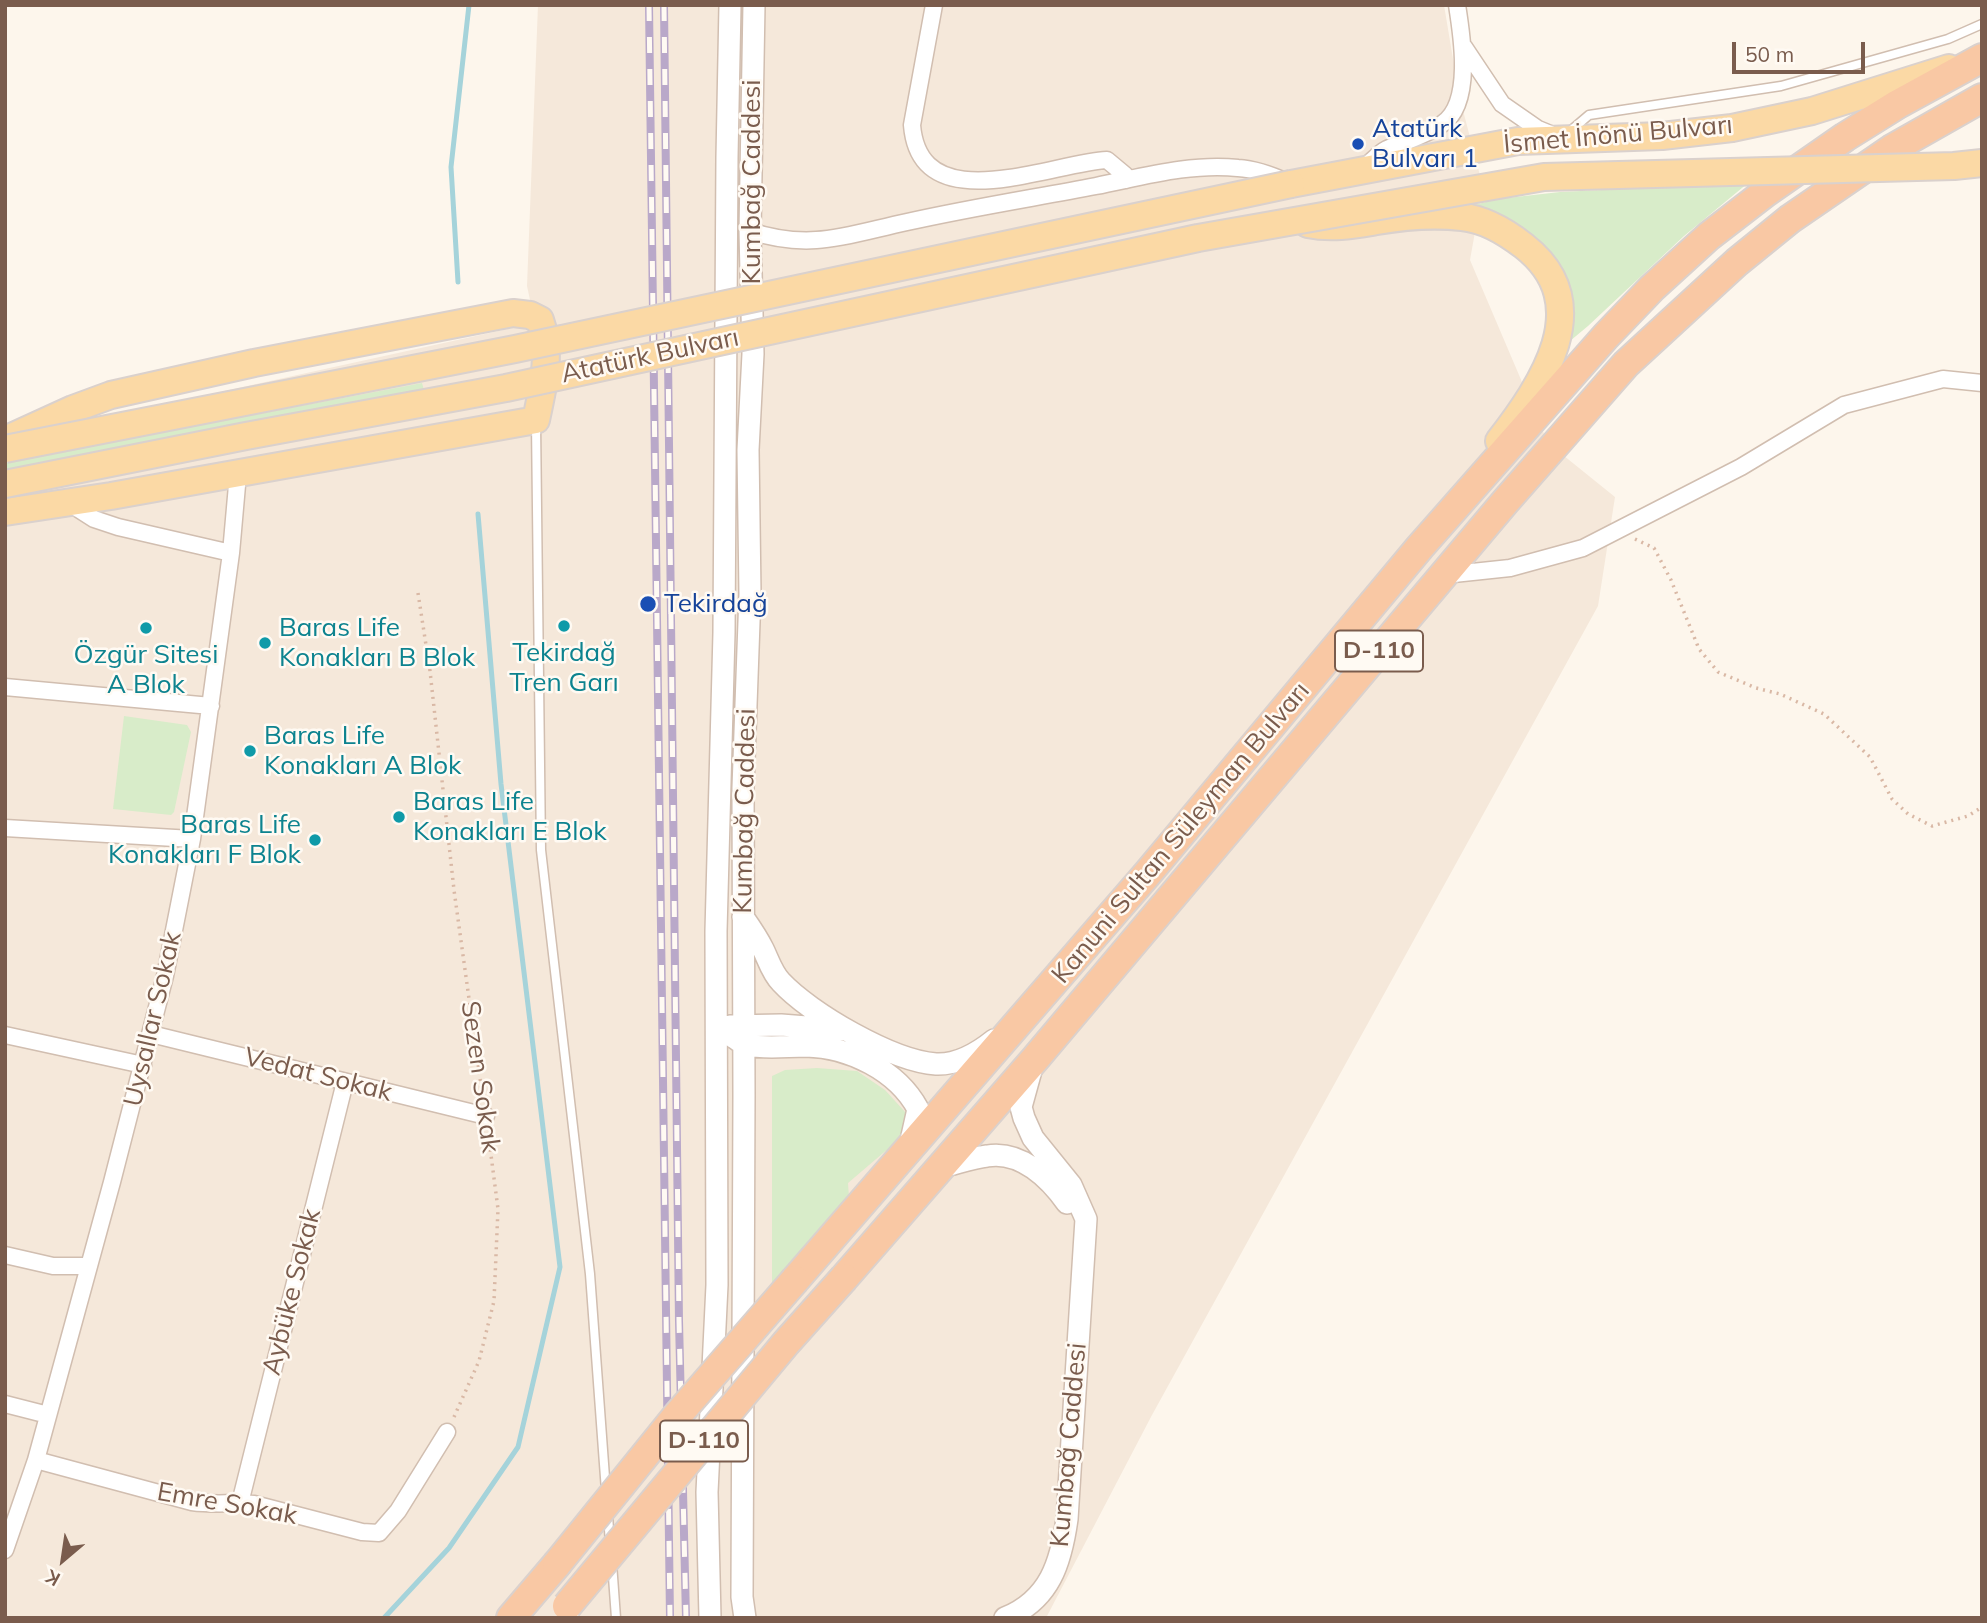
<!DOCTYPE html>
<meta charset="utf-8">
<style>
body{margin:0}
#map{position:relative;width:1987px;height:1623px;overflow:hidden;background:#fdf6ec;font-family:Mulish,sans-serif}
canvas{display:block}
.frame{position:absolute;inset:0;border:7px solid #7a5c4d;pointer-events:none}
.north{position:absolute;left:28px;top:1525px;width:70px;height:70px;-webkit-text-stroke:5px #fffaf3;paint-order:stroke;rotate:209deg;font-size:19px;font-weight:700;line-height:28px;text-align:center;color:#7a5c4d}
.north::after{content:'';display:block;margin:auto;width:24px;height:32px;background:#7a5c4d;clip-path:polygon(50% 0,100% 100%,50% 72%,0 100%)}
.scale{position:absolute;left:1732px;top:42px;width:133px;height:32px;box-sizing:border-box;border:4px solid #7a5c4d;border-top:0;padding-left:9px;font-size:21px;line-height:24px;white-space:nowrap;color:#7a5c4d;-webkit-text-stroke:5px #fffaf3;paint-order:stroke}
</style>
<div id="map">
<canvas width="1987" height="1623"></canvas>
<div class="frame"></div>
<div class="north">K</div>
<div class="scale">50 m</div>
</div>
<script>
const g = document.querySelector('canvas').getContext('2d');
g.lineJoin = 'round';
function fillPath(path, color) { g.fillStyle = color; g.fill(path, 'evenodd'); }
function trace(path, color, width, dash) { g.strokeStyle = color; g.lineWidth = width; g.lineCap = dash ? 'butt' : 'round'; g.setLineDash(dash || []); g.stroke(path); }
function write(font, color, halo, rows, align = 'center') {
  g.font = font + ' Mulish,sans-serif'; g.lineWidth = 5; g.setLineDash([]); g.textBaseline = 'middle'; g.strokeStyle = halo; g.fillStyle = color; for (const [text, x, y, turn = 0] of rows) {
    g.save(); g.translate(x, y); g.rotate((+turn || 0) * Math.PI / 180); g.textAlign = isNaN(turn) ? turn : align; if (halo) g.strokeText(text, 0, 0); g.fillText(text, 0, 0); g.restore();
  }
}
fillPath(new Path2D(`
 M538 5H1444L1459 95 1483 187 1470 260 1548 443 1615 497 1598 606 1152 1415 1046 1618H5V439L535 323 527 286Z`), '#f5e8da');
fillPath(new Path2D(`
 M1748 183 1684 236 1588 326 1564 346 1562 277 1466 207 1498 199 1560 192Z
 M422 383 424 390 5 472V463L52 453Z
 M124 716 187 725 191 732 174 812 171 815 113 809Z
 M817 1068 857 1071 885 1090 906 1113 908 1124 903 1136 848 1183 850 1211 772 1286V1076L785 1070Z`), '#d8ecc9');
trace(new Path2D(`
 M458 282 451 167 469 5
 M384 1618 449 1548 518 1447 560 1267 501 784 478 514`), '#a5d3da', 5);
const service = new Path2D(`
 M1569 132 1589 115 1781 86 1948 39 1982 24
 M536 423 541 850 590 1274 606 1491
 M608 1515 610 1544
 M612 1563 616 1618`);
const minor = new Path2D(`
 M934 5 912 125C920 222 1050 163 1107 160L1125 175 1126 180
 M1464 47 1502 104 1538 129 1555 136
 M1366 166C1372 161 1379 153 1387 149 1405 141 1425 136 1442 124 1473 104 1462 36 1457 5
 M750 231C811 251 847 235 907 222 969 208 1033 198 1096 186 1142 177 1190 163 1238 168 1255 169 1274 176 1289 183
 M69 503 94 519 118 527 231 553
 M1444 575 1510 568 1583 548 1741 467 1844 405 1943 379 1982 383
 M5 687 211 706
 M5 828 192 839
 M151 1034 486 1116
 M5 1035 143 1065
 M5 1255 53 1266H88
 M5 1404 48 1415
 M36 1460 192 1502C213 1505 233 1502 254 1504L362 1532 379 1533 398 1511 447 1432
 M240 1503 345 1082
 M5 1550 36 1460 112 1182 165 976 192 839 231 553 238 474`);
const tertiary = new Path2D(`
 M743 917C750 927 757 937 763 949 768 959 772 973 781 982 810 1013 892 1061 936 1064 957 1065 979 1052 994 1040
 M730 1026 781 1025 845 1030
 M733 1037C737 1039 742 1044 746 1045 765 1049 787 1046 806 1046 849 1047 897 1070 918 1109L910 1145
 M940 1167C955 1164 971 1158 987 1156 1021 1150 1050 1179 1067 1203
 M710 1618 707 1492 717 1285 716 931 724 633 727 157 730 5
 M745 1618 742 1597 744 1095 743 788 750 594 748 450 753 354 750 231 754 5
 M1005 1618C1050 1600 1061 1562 1067 1519L1086 1219 1071 1185 1033 1138 1024 1118 1021 1107 1032 1067`);
const primary = new Path2D(`
 M1291 184 1518 141 1662 136 1732 128 1812 111 1949 68
 M1308 224C1332 229 1353 225 1377 221 1405 216 1433 214 1462 217 1484 219 1506 232 1524 246 1598 304 1542 385 1499 441
 M5 440 73 409 111 395 254 363 513 313 530 315 540 320C552 354 543 386 536 420L111 496 5 512`);
const trunk = new Path2D(`
 M844 1278 1035 1059 1505 502 1626 364 1737 262 1790 219 1892 149 1982 98
 M795 1280 1148 873 1420 547 1606 336 1652 288 1709 236 1766 192 1845 137 1898 104 1982 58
 M511 1618 557 1564`);
trace(service, '#d1beb0', 11);
trace(minor, '#d1beb0', 19);
trace(tertiary, '#d1beb0', 24);
trace(primary, '#dad1cd', 30);
trace(trunk, '#dad1cd', 32);
trace(new Path2D(`
 M1635 539 1654 548 1671 580 1699 649 1718 672 1756 688 1780 694 1824 714 1870 757 1892 799 1908 814 1932 826 1968 816 1982 807
 M418 593 430 671 454 890 483 1100
 M454 1417 479 1361 494 1301 498 1209 488 1132`), '#d9b8a5', 3.5, [2, 5]);
trace(service, '#fff', 8);
trace(minor, '#fff', 16);
trace(tertiary, '#fff', 21);
trace(primary, '#fbd9a5', 26);
trace(trunk, '#f9c8a4', 28);
const rail = new Path2D(`
 M649 5 670 1618
 M664 5 679 1321 686 1618`);
trace(rail, '#b9a8c9', 8);
trace(rail, '#fffaf3', 5, [16]);
const primaryBridge = new Path2D(`
 M5 449 515 349 1291 184
 M5 484 246 436 506 388 1198 238 1544 177 1954 166 1982 163`);
const trunkBridge = new Path2D(`
 M557 1564 675 1418 795 1280
 M567 1606 786 1343 844 1278`);
trace(primaryBridge, '#dad1cd', 30, []);
trace(trunkBridge, '#dad1cd', 32, []);
trace(primaryBridge, '#fbd9a5', 26);
trace(trunkBridge, '#f9c8a4', 28);
for (const [x, y, r, color] of [
 [1358,144,7,"#1a4fb4"],
 [648,604,9,"#1a4fb4"],
 [564,626,7,"#0f9aa8"],
 [146,628,7,"#0f9aa8"],
 [265,643,7,"#0f9aa8"],
 [250,751,7,"#0f9aa8"],
 [399,817,7,"#0f9aa8"],
 [315,840,7,"#0f9aa8"]
]) { const dot = new Path2D(); dot.arc(x, y, r, 0, 2 * Math.PI); g.fillStyle = color; g.fill(dot); trace(dot, '#fffaf3', 2.5); }
for (const [x, y, w] of [
 [1379,651,88],
 [704,1441,88]
]) { const box = new Path2D(); box.roundRect(x - w / 2, y - 20.5, w, 41, 5); g.fillStyle = '#fffaf3'; g.fill(box); trace(box, '#7a5c4d', 2); }
write('bold 24px', '#7a5c4d', null, [
 ["D-110",1379,651],
 ["D-110",704,1441]
]);
write('26px', '#164399', '#fffaf3', [
 ["Atatürk",1372,129],
 ["Bulvarı 1",1372,159],
 ["Tekirdağ",664,604]
], 'left');
write('26px', '#7a5c4d', '#fffaf3', [
 ["İsmet İnönü Bulvarı",1618,135,-5],
 ["Kumbağ Caddesi",752,182,-90],
 ["Atatürk Bulvarı",650,356,-12],
 ["Kumbağ Caddesi",745,811,-89],
 ["Kanuni Sultan Süleyman Bulvarı",1181,833,-50],
 ["Uysallar Sokak",153,1019,-77],
 ["Vedat Sokak",318,1075,14],
 ["Sezen Sokak",480,1077,82],
 ["Aybüke Sokak",292,1292,-76],
 ["Kumbağ Caddesi",1069,1445,-85],
 ["Emre Sokak",227,1504,10]
]);
write('26px', '#0d838f', '#fffaf3', [
 ["Baras Life",279,628],
 ["Konakları B Blok",279,658],
 ["Tekirdağ",564,653,"center"],
 ["Tren Garı",564,683,"center"],
 ["Özgür Sitesi",146,655,"center"],
 ["A Blok",146,685,"center"],
 ["Baras Life",264,736],
 ["Konakları A Blok",264,766],
 ["Baras Life",413,802],
 ["Konakları E Blok",413,832],
 ["Baras Life",301,825,"right"],
 ["Konakları F Blok",301,855,"right"]
], 'left');
</script>
